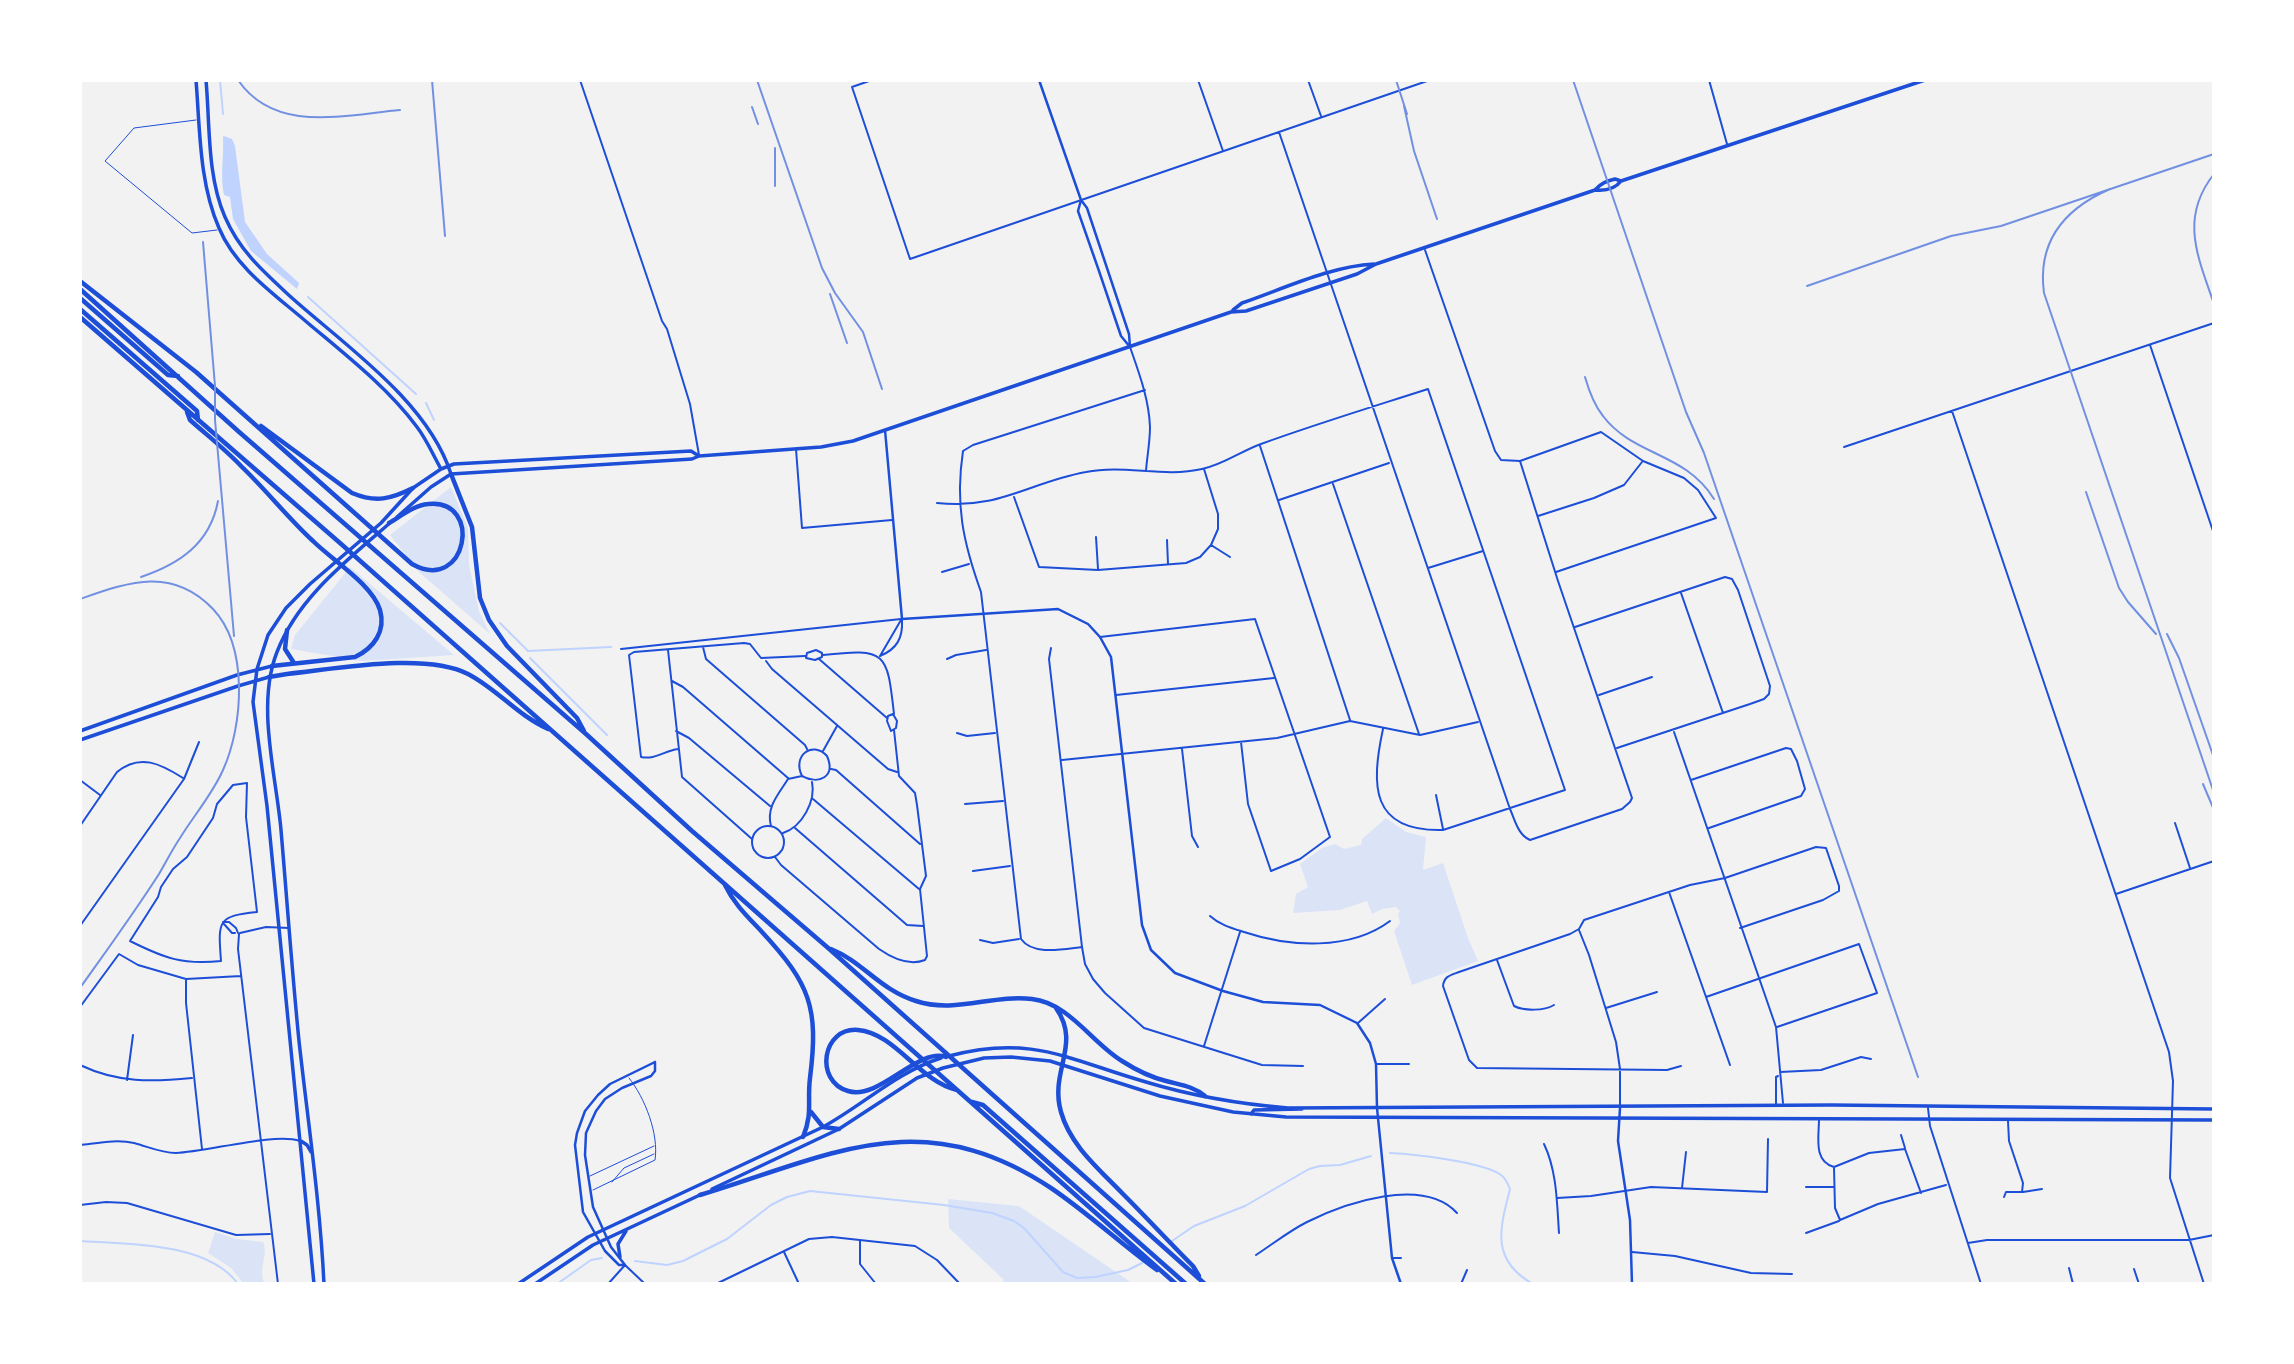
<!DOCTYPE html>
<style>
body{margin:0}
#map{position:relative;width:2294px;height:1364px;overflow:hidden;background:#f2f2f2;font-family:"Exo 2",sans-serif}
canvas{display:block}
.frame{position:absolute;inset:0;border:82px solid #fff;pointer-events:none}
</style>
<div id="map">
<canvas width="2294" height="1364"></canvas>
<div class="frame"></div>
</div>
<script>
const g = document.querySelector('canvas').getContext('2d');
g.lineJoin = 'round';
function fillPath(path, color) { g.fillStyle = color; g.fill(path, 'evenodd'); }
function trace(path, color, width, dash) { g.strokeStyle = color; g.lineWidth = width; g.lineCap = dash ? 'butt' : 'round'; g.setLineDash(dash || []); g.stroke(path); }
fillPath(new Path2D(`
 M451 487 468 528 469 565 479 611 490 634 419 572 390 535Z
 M350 567 454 655 362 661 291 649 295 635Z
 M1386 818 1406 832 1426 837 1423 870 1443 863 1468 938 1478 961 1412 985 1394 931 1400 923 1398 914 1400 911 1396 907 1382 909 1372 914 1367 901 1340 910 1293 913 1296 894 1308 887 1300 864 1322 848 1335 844 1344 849 1361 845 1362 839Z
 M948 1199 1019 1206 1132 1283H1002L1004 1280 949 1228Z
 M215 1232 237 1239 263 1242C269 1255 258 1268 264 1282L243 1283 231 1268 208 1253Z`), '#dbe4f7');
fillPath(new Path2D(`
 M224 136 232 139 235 146 245 222 267 254 299 283 297 289 251 251 233 219 230 197 224 195C220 175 224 158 223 137Z`), '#bfd3fe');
trace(new Path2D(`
 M220 80 223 114
 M308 297 416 394
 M426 403 434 420
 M500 623 528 651 611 647
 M530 658 607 735
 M1390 1153C1413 1154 1484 1162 1501 1175 1505 1178 1508 1184 1510 1189 1500 1228 1490 1260 1533 1284
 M80 1241C127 1244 208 1242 238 1284
 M1172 1241 1194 1226 1245 1206 1309 1169 1320 1166 1340 1165 1371 1156
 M635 1261 667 1265 683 1261 727 1239 771 1205 787 1197 810 1191 944 1205 992 1213 1014 1221 1024 1228 1063 1272 1077 1278 1095 1277 1128 1270 1142 1263
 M557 1284 591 1260 602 1258`), '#bfd3fe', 2);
trace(new Path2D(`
 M196 120 134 128 105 161 192 233 217 230
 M590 1176 654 1146
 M612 1182 624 1168 654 1154
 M593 1190 655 1160C659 1134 645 1098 629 1078`), '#1d4ed8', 1);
trace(new Path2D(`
 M580 80 662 321 667 329 690 404 699 455
 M872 80 852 87 910 259 1430 80
 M1198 80 1223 151
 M1308 80 1321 116
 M1709 80 1727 144
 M1279 132 1510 809C1515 820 1518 835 1530 840L1622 809 1630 802 1632 798 1558 581 1520 461
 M1425 250 1495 451 1501 460 1520 461 1601 432 1643 461 1684 478 1698 490 1716 518 1556 572
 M2150 345 2214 534
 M1130 347C1139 373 1149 399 1150 427 1150 442 1147 457 1146 471
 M1952 411 2169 1052 2173 1081 2170 1178 2204 1284
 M1260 446 1350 720
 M1844 447 2214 323
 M796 449 802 528 892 520
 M1333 484 1419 734
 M1014 497 1039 567 1098 570 1186 563 1200 557 1211 545 1218 529V514L1204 469
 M1279 500 1389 463
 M937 503C999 510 1030 482 1086 472 1124 464 1163 478 1202 469 1223 465 1241 451 1261 444 1316 424 1372 407 1428 389L1565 790 1443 830C1370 832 1371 785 1383 729
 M1538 516 1594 498 1624 485 1642 462
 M1096 537 1098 569
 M1167 540 1168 564
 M1211 545 1230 557
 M1428 568 1483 551
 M942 572 969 564
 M1681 593 1723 713
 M1575 627 1725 577 1732 579 1738 590 1770 686 1769 694 1764 699 1750 704 1617 748
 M1100 637 1255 619 1330 837 1300 859 1271 871 1248 804 1241 742
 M703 647 706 659 805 745 807 749
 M1051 648 1049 659 1082 947 1085 964 1093 979 1105 993 1144 1028 1262 1065 1303 1066
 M621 649 901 619
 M668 650 682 777 752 839
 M816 650 822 653V657L815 660 806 658 807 653Z
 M823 655C887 648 887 652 894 714
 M880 656C897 649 903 638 902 620
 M880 656 901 620
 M819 659 887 718
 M947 659 956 655 986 650
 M766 661 772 669 888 769 897 772
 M672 681 683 687 788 778
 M1116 695 1274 678
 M1599 695 1652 677
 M893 714 897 721 896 728 891 731 887 721 888 716Z
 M676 731 689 738 770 806
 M1674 732 1776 1027 1783 1103
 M957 733 967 736 995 733
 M678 749C664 751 655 760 641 757L629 655 634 652 744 643 750 644 761 658 805 656
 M1182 749 1192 836 1198 847
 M823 751 837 726
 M1062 760 1277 738 1350 721 1420 735 1478 722
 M831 769 836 770 920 844
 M80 780 100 795
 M1691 780 1786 748 1791 749 1797 761 1805 789 1801 796 1709 828
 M247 783 246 817 257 912C217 916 218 921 221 961 182 965 164 958 130 941L158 897 161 887 173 869 187 857 213 818 217 804 233 785Z
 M1436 795 1443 829
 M813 799 919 889
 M965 804 1003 801
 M2175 823 2190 868
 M80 826 117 772C140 753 161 764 183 778
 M771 826C766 807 778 795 788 779L802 776C819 785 836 777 827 756 812 740 792 756 802 776
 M752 842a16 16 0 1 1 32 0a16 16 0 1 1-32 0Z
 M795 828 907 925 923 926
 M783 833C802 827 816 801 812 782
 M775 857 781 865 879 949C892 958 910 966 925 960L927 956 920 889 926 876 917 805 915 793 899 776 894 730
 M973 871 1010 866
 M1669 892 1730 1065
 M2116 894 2214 861
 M1210 916C1220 925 1231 928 1244 932 1289 947 1350 951 1390 921
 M223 922H229L236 928 238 933
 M224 924 232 933H235
 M80 926 184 779 199 742
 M1579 930 1589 955 1616 1042 1620 1069V1107
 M240 933 266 927 289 928
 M239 934 238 949 278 1284
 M980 940 993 943 1019 939
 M1082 947C1064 949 1033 956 1021 939L981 592C963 542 955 504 963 451L973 445 1145 390
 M1497 960 1514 1006C1524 1011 1544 1011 1554 1005
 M186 980V1003L202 1149
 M1706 997 1859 944 1877 993 1777 1027
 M80 1007 119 954 138 965 186 979 241 976
 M1606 1008 1657 992
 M1358 1023 1385 999
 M1204 1046 1240 932
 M1377 1064H1409
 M80 1065C118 1083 152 1082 192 1078
 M1681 1066 1667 1070 1477 1068 1469 1060 1443 986C1444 976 1451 975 1459 972L1570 934 1579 929 1584 920 1690 885 1725 878 1816 847 1826 848 1839 886V891L1823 900 1740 928
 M1780 1072 1821 1070 1861 1057 1871 1059
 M127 1080 133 1035
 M1776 1104V1077L1778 1076
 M1928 1108 1930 1126 1981 1284
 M1819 1119C1819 1137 1813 1161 1834 1167L1869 1153 1905 1149 1921 1193
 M1901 1135 1905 1148
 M1544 1144C1557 1171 1557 1204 1559 1233
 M80 1145C98 1143 117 1139 134 1143 149 1147 161 1153 176 1153 207 1152 275 1132 300 1141
 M1834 1168 1835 1208 1840 1220 1878 1204 1946 1185
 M1806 1187H1834
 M1682 1188 1686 1152
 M2023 1192 2042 1189
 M2004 1197 2006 1192H2022L2023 1183 2009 1141 2008 1121
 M1557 1198 1591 1196 1651 1187 1767 1192 1768 1139
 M80 1205 106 1202 127 1203 236 1235 270 1234
 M1806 1233 1839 1221
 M860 1241V1264L876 1284
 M1968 1243 1987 1240H2189L2214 1235
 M784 1252 799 1284
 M1632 1252 1675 1256 1751 1273 1792 1274
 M1256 1255C1273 1244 1289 1231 1307 1222 1345 1203 1423 1176 1457 1213
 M1393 1258H1401
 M2069 1268 2073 1284
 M2134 1269 2139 1284
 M608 1284 625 1265 645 1284
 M716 1284 809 1239 832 1237 915 1246 937 1260 960 1284
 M1461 1284 1467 1270`), '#1d4ed8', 2);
trace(new Path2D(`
 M1039 80 1081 200 1087 208 1129 334 1130 347
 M1081 200 1078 211 1099 271 1121 336 1130 347
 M885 430 902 619 1058 609 1088 624 1100 637 1111 657 1142 925 1151 950 1175 973 1223 991 1263 1002 1320 1005 1357 1023 1370 1043 1376 1064 1377 1108 1392 1258 1401 1284
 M1620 1108 1618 1141 1630 1220 1632 1284
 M625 1265H619L605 1251 583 1212 575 1145 577 1133 585 1111 598 1095 610 1084 655 1062
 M625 1265 611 1247 593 1207 585 1155 586 1133 596 1111 605 1099 622 1088 651 1076 655 1071V1062`), '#1d4ed8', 2.5);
trace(new Path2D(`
 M196 80C200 129 199 182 219 228 236 269 277 296 309 324 346 355 388 388 417 427 427 440 433 455 441 469
 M206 80C210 125 207 176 225 217 240 252 265 273 292 298 347 347 428 402 451 474
 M1595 190C1601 183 1607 181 1615 179L1621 181
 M1233 310 1242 303C1283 289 1331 266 1374 264
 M397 517 431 487 451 474 692 459 699 456 821 447 853 441 1231 312 1246 311 1357 274 1376 264 1595 190C1605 191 1615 189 1621 181L1925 80
 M80 731 237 675 272 666
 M80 740 238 686 269 677
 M949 1056C1032 1034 1069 1060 1146 1082 1192 1096 1240 1104 1288 1108L1832 1105 2214 1109
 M1251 1114 1254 1110 1302 1109
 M301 1141 307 1145 311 1152
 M712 1189 839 1129 917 1078 943 1068 984 1058 1011 1057 1050 1061 1160 1096 1233 1112 1286 1117 2214 1120
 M620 1257 618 1244 626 1231
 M314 1284 267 806 253 702 257 669 268 635 286 608 310 584 381 523 413 488 441 469 454 464 691 451 699 456
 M324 1284C320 1202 308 1122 299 1041 292 971 287 900 281 830 276 774 256 705 277 652 298 597 349 559 391 522
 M518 1284 588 1237 823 1127C863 1105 897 1072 941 1058
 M535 1284 593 1245 702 1194`), '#1d4ed8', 3.5);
trace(new Path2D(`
 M80 281 196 372 412 564C467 595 484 498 428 504 415 505 401 516 389 523
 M80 289 238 431 586 734 692 831 827 947 1205 1284
 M80 298 168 375 178 376
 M80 309 197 411 198 420
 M80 317 340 543 1176 1284
 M187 412 190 420C208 436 226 450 242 467 267 491 288 518 313 541 332 560 372 584 380 610 386 631 374 648 355 657L272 666
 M261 426 352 493C376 503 391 499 413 488
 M451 474 472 527 480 598 489 620 507 646 577 718 584 731
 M287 630 285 649 294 663
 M269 677 287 674C336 669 425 652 468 674 497 689 517 715 548 729
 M725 885C734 904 748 917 762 932 810 984 819 1007 810 1078 807 1102 813 1113 803 1137
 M831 949C863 962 880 990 916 1001 955 1014 993 994 1032 999 1069 1003 1092 1043 1122 1061 1136 1070 1150 1077 1166 1081 1180 1085 1193 1086 1205 1096
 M1056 1008C1082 1045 1049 1071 1061 1112 1070 1145 1099 1169 1122 1193 1146 1217 1169 1242 1193 1266L1199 1276
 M946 1057C918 1047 879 1101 848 1091 814 1081 822 1027 858 1030 895 1033 920 1082 957 1090
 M972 1102 983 1105 1186 1284
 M811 1112 823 1127 839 1129
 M700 1195C832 1155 921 1102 1051 1188 1088 1213 1121 1244 1157 1270`), '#1d4ed8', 4.5);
trace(new Path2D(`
 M238 80C275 134 344 115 400 110
 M432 80 445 236
 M757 80 822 268 835 293 863 332 882 389
 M1396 80 1407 114
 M1573 80 1686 412 1704 453 1918 1077
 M1404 106 1414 151 1437 219
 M752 107 758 124
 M2214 174C2179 218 2198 257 2214 304
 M775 186V148
 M2110 189C2064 209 2037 241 2044 293L2214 793
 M203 242 215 386V420L234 636
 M1807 286 1951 236 2001 226 2214 154
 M830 294 847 343
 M1585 377C1589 391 1594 405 1603 416 1633 456 1685 452 1714 499
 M2086 492 2119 588 2128 602 2156 634
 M141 577C179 564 210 544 218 501
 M80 599C129 582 172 566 213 609 249 647 243 726 223 770 212 795 194 815 180 838 172 850 166 862 159 874 134 913 107 950 80 988
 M2167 634 2179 658 2214 758
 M2203 784 2214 810`), '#7290e2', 2);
</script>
